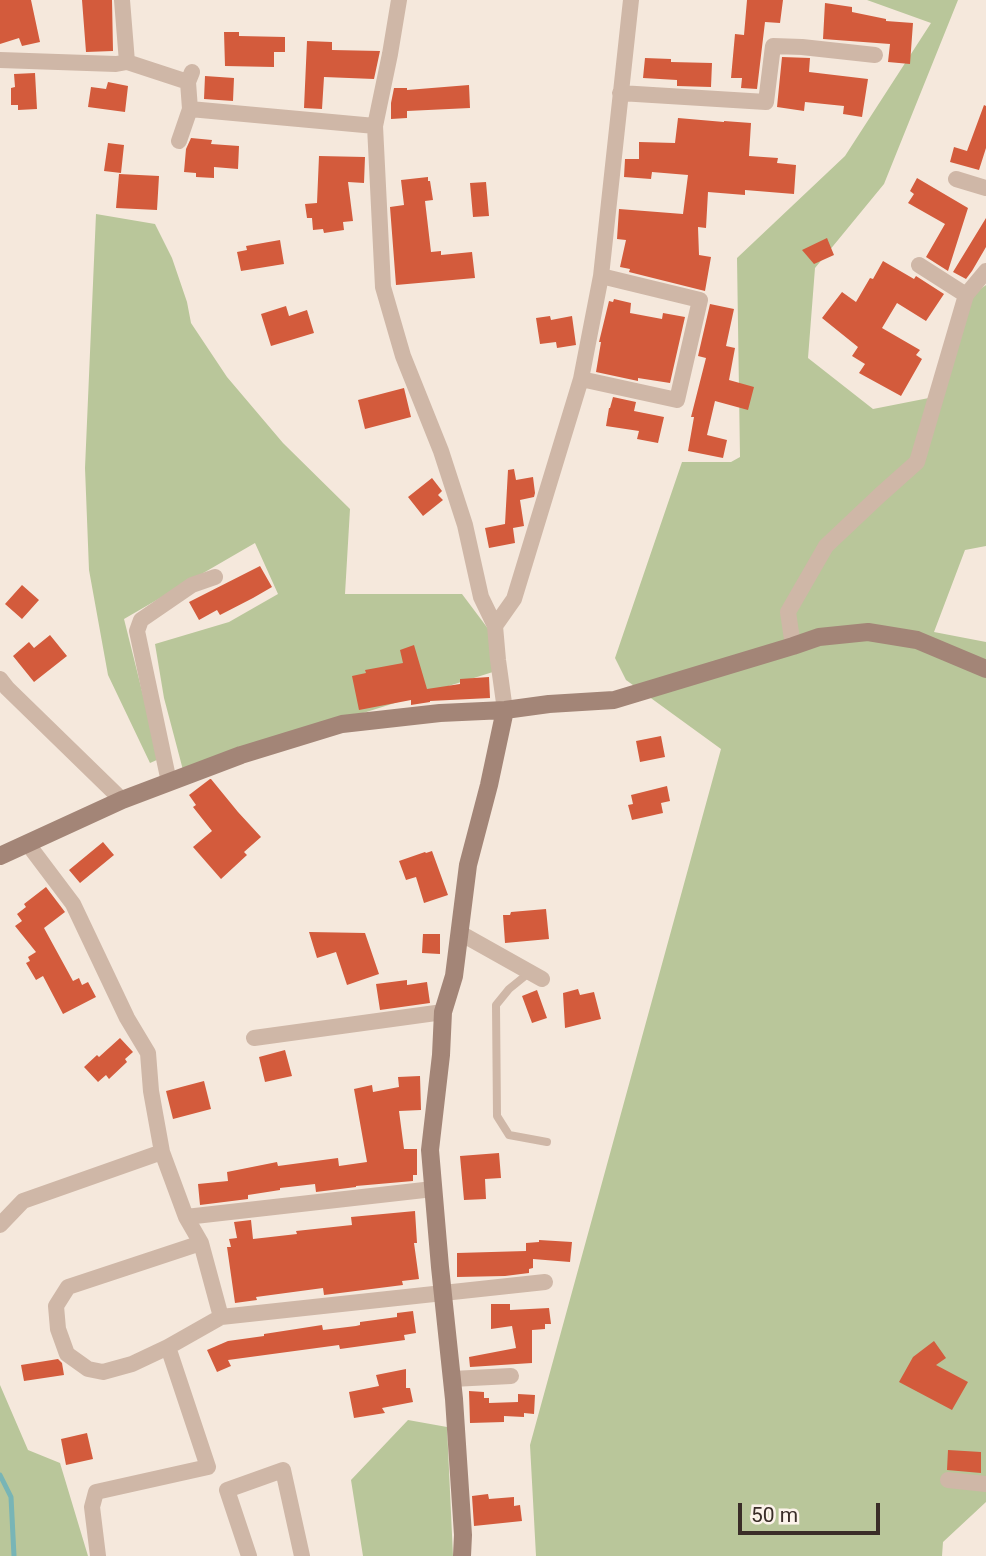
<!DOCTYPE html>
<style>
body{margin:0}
#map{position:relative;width:986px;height:1556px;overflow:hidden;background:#f5e8dc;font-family:Roboto,sans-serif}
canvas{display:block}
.scale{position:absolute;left:738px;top:1503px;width:142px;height:32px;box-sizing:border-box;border:4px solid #3a2d28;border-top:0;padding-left:9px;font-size:21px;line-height:24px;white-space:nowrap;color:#3a2d28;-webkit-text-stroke:5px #fcf3ea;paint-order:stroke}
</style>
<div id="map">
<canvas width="986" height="1556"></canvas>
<div class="scale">50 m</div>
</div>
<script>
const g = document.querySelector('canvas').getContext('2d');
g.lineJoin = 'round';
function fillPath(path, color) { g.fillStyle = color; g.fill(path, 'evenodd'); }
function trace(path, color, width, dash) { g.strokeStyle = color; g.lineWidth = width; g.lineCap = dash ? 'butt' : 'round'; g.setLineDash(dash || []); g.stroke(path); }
fillPath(new Path2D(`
 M867 0H958L884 184 815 268 808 358 873 409 939 396 968 298 986 285V546L965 550 934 632 986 642V1502L943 1542 942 1556H536L530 1445 721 749 626 680 615 658 682 462H731L740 457 737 258 845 156 931 23Z
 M96 214 155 224 172 258 187 302 191 323 227 377 283 443 350 509 345 594H462L489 630 496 671 183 770 164 698 155 644 229 622 278 594 255 543 124 619 159 759 150 763 108 675 89 570 85 468Z
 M0 1385 28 1450 60 1463 88 1556H0Z
 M408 1420 447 1427 453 1556H363L351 1480Z`), '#b9c69a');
trace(new Path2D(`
 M0 1475 11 1497 14 1556`), '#78b5b6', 5);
fillPath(new Path2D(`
 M0 0H31L40 42 22 46 19 38 0 44Z
 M82 0H112L113 51 86 52Z
 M747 0H783L780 23 765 22 757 89 741 88 742 78H731L735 34 744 35Z
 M825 3 852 7V12L886 19V21L913 23 910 64 888 62 890 44 823 39Z
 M224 32H239V36L285 37V52H274V67L225 66Z
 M307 41 332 42V50L380 51 374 79 324 77 322 109 304 108Z
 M782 57 810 58 809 72 868 79 862 117 843 114 844 106 805 102 804 111 777 107Z
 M645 58 671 59V62L712 63 711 87 677 86V80L643 78Z
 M35 73 37 109 18 110V105H11V88L15 87 14 74Z
 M205 76 234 78 233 101 204 99Z
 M108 82 128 86 125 112 88 107 91 87 106 89Z
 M469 85 470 108 407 111V118L391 119V103L394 88H407V90Z
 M984 105 986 106V148L979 170 950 162 954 147 967 151Z
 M678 118 724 122V121L751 123 749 156 778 158 777 163 796 165 794 194 745 190V195L708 192 706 228 698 227 699 255 711 257 705 291 629 272 630 269 620 267 626 240 617 239 619 209 683 214 688 175 652 172 651 179 624 177 625 159H639V142L675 143Z
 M191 138 212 140 211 144 239 146 238 169 214 167V178L196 177V173L184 172 186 149Z
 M108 143 124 145 121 173 104 171Z
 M319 156 365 157 364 183 348 182 353 221 343 222 344 230 324 233 323 229 313 230 312 218H307L305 204 317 203Z
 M119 174 159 176 157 210 116 208Z
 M428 177V181H430L433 200 425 201 431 252 441 251V255L472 252 475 278 396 285 390 207 404 205 401 180Z
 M917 178 968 208 948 271 926 257 945 224 908 203 914 194 910 191Z
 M486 182 489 216 473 217 470 183Z
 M986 218V247L972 271 966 279 953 272Z
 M827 238 834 255 814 264 802 250Z
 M280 240 284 264 241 271 237 252 247 250 246 246Z
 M883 261 914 279 916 276 944 294 926 321 897 303 882 328 920 350 916 355 922 359 901 396 859 373 865 364 852 356 858 347 822 318 842 292 856 302 870 278 873 279Z
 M614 299 631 303 630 313 662 319 663 313 685 317 670 383 638 378V381L596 372 601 342H599L609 301 613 302Z
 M710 304 734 309 726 346 735 348 729 380 754 387 748 410 715 401 707 435 727 440 723 458 688 451 694 417H691L706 358 698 356Z
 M286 306 289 316 307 310 314 333 271 346 261 314Z
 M550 316 551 320 572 316 576 345 557 348 556 342 540 344 536 318Z
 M404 388 411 417 365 429 358 400Z
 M613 397 636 402 634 411 664 417 658 443 637 439 639 431 606 426 609 408H610Z
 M514 469 516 480 533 477 535 493 534 497 520 500 524 526 513 528 515 543 489 548 485 528 505 524 508 470Z
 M432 478 442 491 438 495 443 500 423 516 408 497Z
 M260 566 272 587 253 598 220 615 217 610 199 620 189 602Z
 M22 585 39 600 22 619 5 604Z
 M50 635 67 656 34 682 13 656 29 642 34 648Z
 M414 645 427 689 460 684V679L489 677 490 698 430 701V702L411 705V700L359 710 352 676 366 673 365 670 403 663 400 650Z
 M661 736 665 757 640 762 636 741Z
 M210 779H211L238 812 261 837 244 852 247 855 221 879 193 847 212 831 193 807 196 805 189 795Z
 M667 786 670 801 661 803 663 813 632 820 628 805 633 804 631 795Z
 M103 842 114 855 80 883 69 870Z
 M432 851 448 895 424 903 416 877 406 880 399 861 425 852 426 853Z
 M46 887 65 912 44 928 73 981 79 978 82 985 88 982 96 997 63 1014 43 976 36 980 26 963 30 961 28 957 36 952 15 926 22 921 17 914 26 907 24 904Z
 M546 909 549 939 505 943 503 915H510L511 912Z
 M309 932 365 933 379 974 347 985 336 952 317 958Z
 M423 934H440V954L422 953Z
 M407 980V985L427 982 430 1003 380 1010 376 984Z
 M578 989 580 995 594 992 601 1019 565 1028 563 993Z
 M537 990 547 1018 532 1023 522 996Z
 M120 1038 133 1052 125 1059 127 1062 109 1079 106 1075 98 1082 84 1067 97 1055 99 1057Z
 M285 1050 292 1076 265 1082 259 1057Z
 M420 1076 421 1110 399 1111 404 1149H417V1175H413V1181L356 1186V1187L316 1192 315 1184 280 1188V1190L248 1195V1199L200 1205 198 1184 228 1181 227 1172 277 1162 278 1166 338 1158 339 1166 367 1162 354 1089 372 1085 373 1092 399 1087 398 1077Z
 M204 1081 211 1109 173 1119 166 1091Z
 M499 1153 501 1178 485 1179 486 1199 464 1200 460 1156Z
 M415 1211 417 1243H414L419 1279 402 1281 403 1285 332 1294 324 1295 323 1288 256 1297 257 1300 235 1303 227 1247H231L229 1239 237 1238 234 1222 251 1220 253 1239 297 1234 296 1231 352 1225 351 1217Z
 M539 1240 572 1242 570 1262 533 1259V1268L529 1269V1273L505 1276 457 1277V1253L526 1251V1243L539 1242Z
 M491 1304H510V1310L549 1308 551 1324H545V1329L532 1330V1363L470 1367 469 1357 516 1348 512 1326 491 1329Z
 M413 1311 416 1333 404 1335 405 1340 340 1349 339 1345 228 1360 231 1366 217 1372 207 1350 228 1341 264 1336V1334L322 1325 323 1330 356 1326 360 1325V1322L397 1317V1313Z
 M934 1341 946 1358 936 1365 968 1382 952 1410 899 1382 913 1357Z
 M58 1359 62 1363 64 1375 24 1381 21 1365Z
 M406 1369V1388H410L413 1402 382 1408 385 1413 354 1418 349 1392 379 1386 376 1375Z
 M469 1391 484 1392V1398H489V1403L518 1402V1394L535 1395 534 1414 524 1413V1417L504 1416V1422L470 1423Z
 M87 1433 93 1459 66 1465 61 1439Z
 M948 1450 981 1452V1473L947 1470Z
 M488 1494 489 1499 514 1497V1506L520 1505 522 1521 474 1526 472 1496Z`), '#d35b3c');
trace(new Path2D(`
 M530 972 509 989 496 1005 497 1116 509 1135 547 1142`), '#cfb7a7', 8);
trace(new Path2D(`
 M122 0 127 62
 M399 0 390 54 375 126 383 287 403 356 441 451 465 525 481 597 495 626 498 660 505 710
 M0 60 116 64 127 62 188 82
 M620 93 766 102 773 46 802 47 875 55
 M190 109 375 126
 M179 141 190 109 188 82 192 72
 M956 179 986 188
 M919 265 966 295
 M581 379 677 400 700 300 601 276
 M495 626 514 599 581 379 601 276 631 0
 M793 646 788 612 826 546 880 495 917 462 966 295 986 271
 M0 679 7 688 122 800
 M169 782 137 631 141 620 192 585 215 577
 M27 843 73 904 127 1018 148 1053 151 1091 162 1152 186 1217
 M460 933 542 979
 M254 1038 443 1012
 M433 1189 186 1217 201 1243 221 1317 545 1282
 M0 1225 23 1201 162 1152
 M168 1347 132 1364 103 1372 88 1369 67 1354 58 1329 56 1306 68 1287 201 1243
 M452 1379 511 1376
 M948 1480 986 1484
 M98 1556 92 1507 96 1492 208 1467 168 1347 221 1317
 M249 1556 227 1490 283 1470 302 1556`), '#cfb7a7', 16);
trace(new Path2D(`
 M0 856 122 800 241 755 342 724 440 713 505 710 549 704 614 700 793 646 819 637 868 632 917 640 986 669
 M462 1556 463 1535 454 1399 440 1267 430 1150 441 1055 443 1012 454 976 468 865 489 785 505 710`), '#a38577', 18);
</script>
